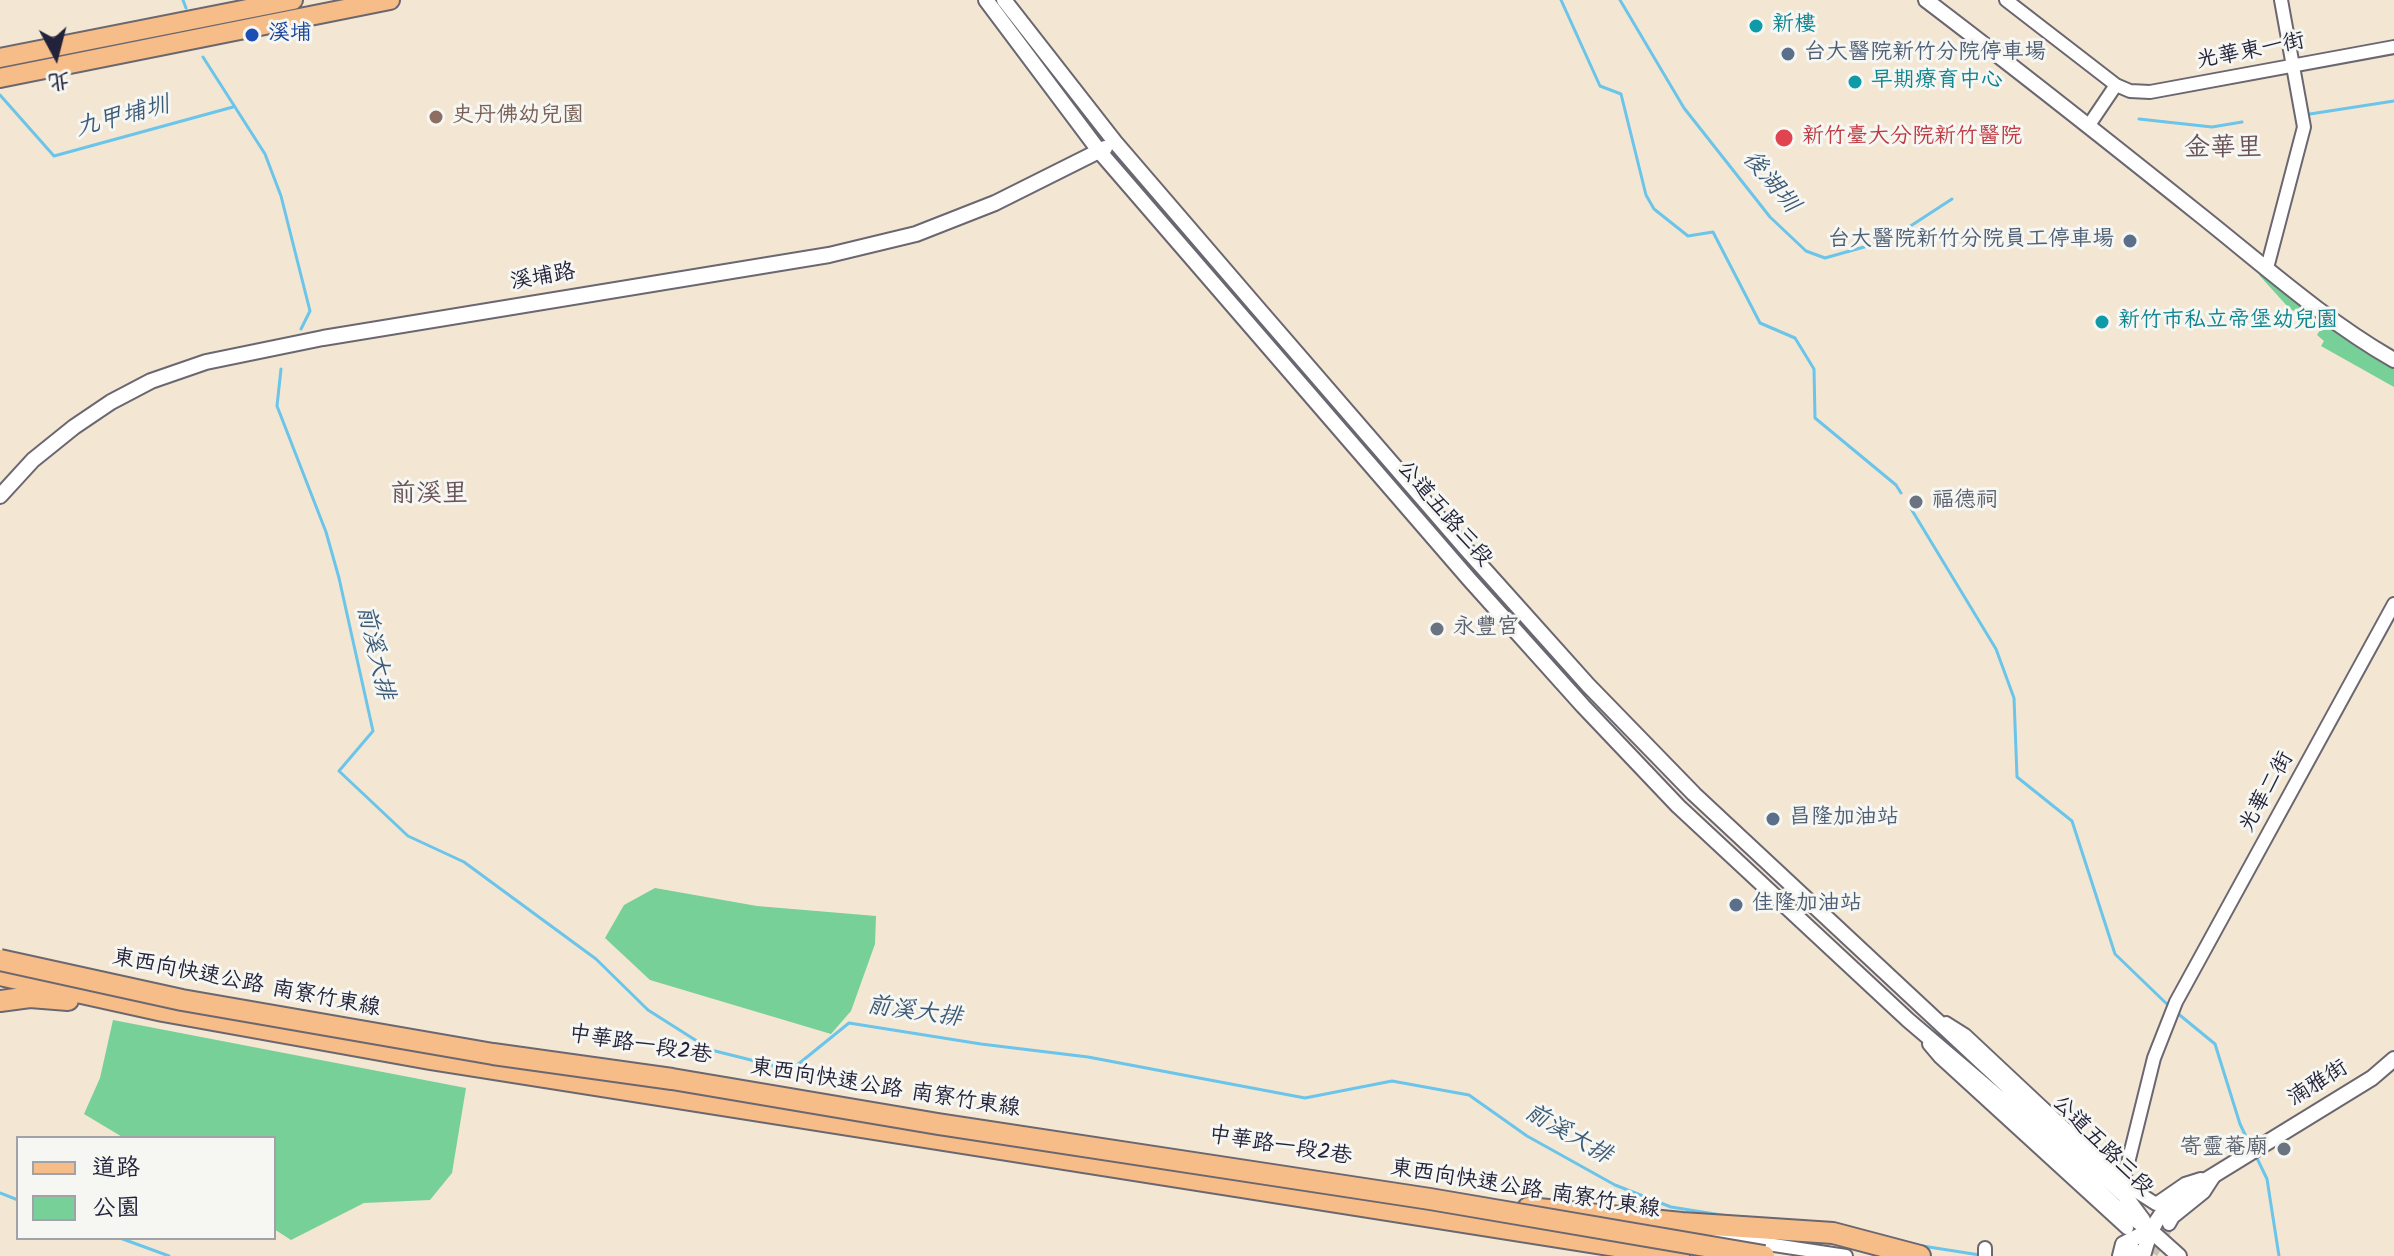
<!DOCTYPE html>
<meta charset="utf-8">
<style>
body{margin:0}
#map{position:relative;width:2394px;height:1256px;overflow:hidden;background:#f3e7d3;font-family:Kalam,"LXGW WenKai TC",sans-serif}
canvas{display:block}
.legend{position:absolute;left:16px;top:1136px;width:260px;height:104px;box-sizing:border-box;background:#f6f6f2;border:2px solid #a1a1a9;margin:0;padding:10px 14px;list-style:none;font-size:24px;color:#22223b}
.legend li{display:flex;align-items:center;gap:16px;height:40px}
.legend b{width:40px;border:2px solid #a1a1a9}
.north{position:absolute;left:16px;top:16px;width:80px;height:80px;-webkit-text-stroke:6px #f6f6f2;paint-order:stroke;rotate:173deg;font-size:22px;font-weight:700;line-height:32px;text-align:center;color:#22223b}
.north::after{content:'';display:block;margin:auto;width:28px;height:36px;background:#22223b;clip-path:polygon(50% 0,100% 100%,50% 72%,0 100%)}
</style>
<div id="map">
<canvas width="2394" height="1256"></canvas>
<ul class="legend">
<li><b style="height:10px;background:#f7bd88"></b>道路</li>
<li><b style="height:22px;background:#76d097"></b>公園</li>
</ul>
<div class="north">北</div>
</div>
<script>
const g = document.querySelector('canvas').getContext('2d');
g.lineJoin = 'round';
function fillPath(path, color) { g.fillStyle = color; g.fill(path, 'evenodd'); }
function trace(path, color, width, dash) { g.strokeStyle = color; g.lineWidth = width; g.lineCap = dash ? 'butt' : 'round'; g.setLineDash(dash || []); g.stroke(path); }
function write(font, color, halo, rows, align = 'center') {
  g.font = font + ' Kalam,"LXGW WenKai TC",sans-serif'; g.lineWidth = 6; g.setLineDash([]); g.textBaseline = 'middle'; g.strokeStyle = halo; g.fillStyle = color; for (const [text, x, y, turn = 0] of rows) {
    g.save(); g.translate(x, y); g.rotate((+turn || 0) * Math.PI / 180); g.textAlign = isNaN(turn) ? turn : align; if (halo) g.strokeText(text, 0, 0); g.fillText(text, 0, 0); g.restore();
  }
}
fillPath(new Path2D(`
 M2264 270 2394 365V387L2321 346 2324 341 2317 335 2320 330 2288 307 2259 275Z
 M655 888 757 906 876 916 875 944 851 1011 831 1034 650 980 605 938 624 905Z
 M113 1020 466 1088 452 1173 430 1200 364 1203 291 1240 274 1229V1138H124L84 1114 100 1078Z`), '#76d097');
trace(new Path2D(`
 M183 0 186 8
 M1561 0 1600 86 1621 94 1646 195 1654 209 1688 236 1713 232 1760 323 1795 338 1814 369 1815 418 1896 485 1901 493
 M1620 0 1684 108 1770 217 1806 251 1825 258 1889 240 1952 199
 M203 57 265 154 281 196 310 311 301 329
 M0 95 54 156 233 107
 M2310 114 2394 101
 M2139 119 2212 127 2242 122
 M281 369 277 406 326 532 339 578 373 731 339 771 408 836 464 862 596 959 648 1010 711 1050 791 1070 849 1023 981 1044 1088 1057 1305 1098 1392 1081 1469 1095 1527 1136 1615 1185 1671 1207 1734 1217
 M1910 507 1996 649 2014 698 2017 777 2072 821 2115 954 2170 1007
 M2176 1012 2215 1044 2240 1124 2251 1147
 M2255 1154 2267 1179 2279 1256
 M0 1193 18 1200
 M120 1238 169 1256
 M1916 1245 1980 1255`), '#6bc4e9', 3);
trace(new Path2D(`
 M2152 1253 2169 1224`), '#c9c0b5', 12, [12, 6]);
const minor = new Path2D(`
 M2006 0 2116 85 2130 91 2150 92 2394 47
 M2089 125 2116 85
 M2267 268 2304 127 2281 0
 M1946 1023 1965 1035 2123 1183 2156 1204 2185 1184 2201 1179
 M1929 1044 1940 1057 2127 1228
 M2123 1183 2154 1058 2176 1002 2394 604
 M2169 1224 2173 1217 2204 1192 2215 1175
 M1691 1240 1708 1235 1846 1256
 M1985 1256V1248
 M2131 1256 2134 1249`);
const tertiary = new Path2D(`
 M986 0 1100 152 1469 579 1583 706 1678 806 1908 1020 2016 1112 2115 1206 2150 1230 2179 1256
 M1004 0 1115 142 1256 306 1467 550 1588 685 1694 794 2126 1197 2143 1220
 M1926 0C2018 70 2109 142 2199 214 2262 264 2324 320 2394 360
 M0 496 33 460 74 427 111 402 151 381 206 362 323 338 829 255 916 234 995 203 1105 148
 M2120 1256 2123 1244 2150 1230
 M2143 1256C2150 1229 2158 1213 2180 1196L2372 1078 2394 1059`);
const primary = new Path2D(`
 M0 58 293 0
 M0 78 390 0`);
const trunk = new Path2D(`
 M0 975 163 1011 430 1059 1679 1256
 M0 1001 30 997 68 1000
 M1528 1208 1682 1223 1833 1233 1920 1256`);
trace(minor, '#6b6770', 16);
trace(tertiary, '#6b6770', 18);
trace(primary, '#6b6770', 22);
trace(trunk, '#6b6770', 24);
trace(minor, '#fff', 12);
trace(tertiary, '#fff', 14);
trace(primary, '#f7bd88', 18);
trace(trunk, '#f7bd88', 20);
const trunkBridge = new Path2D(`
 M0 960 182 1000 493 1054 672 1079 938 1124 1430 1199 1764 1256`);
trace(trunkBridge, '#6b6770', 24, []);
trace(trunkBridge, '#f7bd88', 20);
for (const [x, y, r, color] of [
 [1756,26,8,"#0f9aa8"],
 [252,35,8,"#1a4fb4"],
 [1788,54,8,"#5c6f8a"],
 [1855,82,8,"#0f9aa8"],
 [436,117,8,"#8d6e63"],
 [1784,138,10,"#e0444e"],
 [2130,241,8,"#5c6f8a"],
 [2102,322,8,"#0f9aa8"],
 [1916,502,8,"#6b7280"],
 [1437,629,8,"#6b7280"],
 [1773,819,8,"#5c6f8a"],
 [1736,905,8,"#5c6f8a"],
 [2284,1149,8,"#6b7280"]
]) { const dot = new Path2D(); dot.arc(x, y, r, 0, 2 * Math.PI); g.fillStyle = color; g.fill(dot); trace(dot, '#f6f6f2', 3); }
write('22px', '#0d838f', '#f6f6f2', [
 ["新樓",1772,26],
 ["早期療育中心",1871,82],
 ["新竹市私立帝堡幼兒園",2118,322]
], 'left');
write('22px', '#164399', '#f6f6f2', [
 ["溪埔",268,35]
], 'left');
write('22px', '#22223b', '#f6f6f2', [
 ["光華東一街",2251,53,-11],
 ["溪埔路",543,279,-10],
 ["公道五路三段",1443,515,49],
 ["光華二街",2268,793,-61],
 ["東西向快速公路 南寮竹東線",246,985,11],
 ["中華路一段2巷",640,1047,9],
 ["湳雅街",2319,1085,-32],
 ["東西向快速公路 南寮竹東線",885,1090,9],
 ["公道五路三段",2101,1147,45],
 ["中華路一段2巷",1280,1148,9],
 ["東西向快速公路 南寮竹東線",1525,1191,9]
]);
write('22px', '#4e5e75', '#f6f6f2', [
 ["台大醫院新竹分院停車場",1804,54],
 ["台大醫院新竹分院員工停車場",2114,241,"right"],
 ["昌隆加油站",1789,819],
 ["佳隆加油站",1752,905]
], 'left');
write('22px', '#785e54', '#f6f6f2', [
 ["史丹佛幼兒園",452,117]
], 'left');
write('22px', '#be3a42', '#f6f6f2', [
 ["新竹臺大分院新竹醫院",1802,138]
], 'left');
write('22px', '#5b616d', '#f6f6f2', [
 ["福德祠",1932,502],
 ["永豐宮",1453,629],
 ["寄靈菴廟",2268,1149,"right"]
], 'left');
write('italic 24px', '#3c5b78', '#f6f6f2', [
 ["九甲埔圳",123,119,-15],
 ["後湖圳",1769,183,50],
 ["前溪大排",373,653,77],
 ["前溪大排",914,1014,8],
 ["前溪大排",1567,1136,30]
]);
write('26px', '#695258', '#f6f6f2', [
 ["金華里",2223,151],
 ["前溪里",429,497]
]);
</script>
